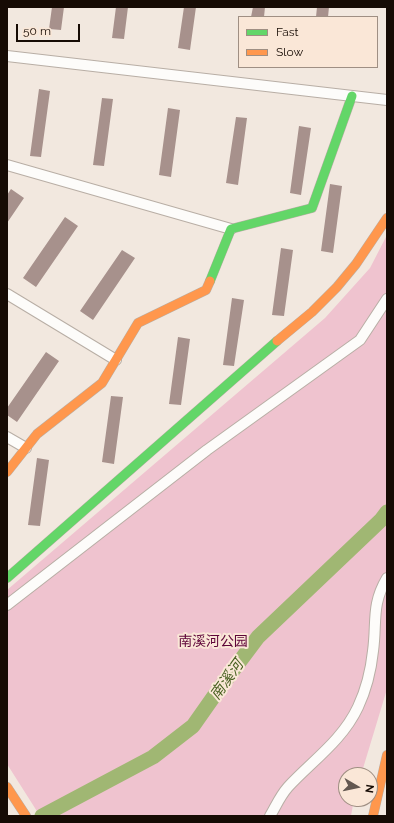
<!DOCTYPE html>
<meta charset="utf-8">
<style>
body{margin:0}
#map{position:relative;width:394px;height:823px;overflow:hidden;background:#f2e8df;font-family:Raleway,sans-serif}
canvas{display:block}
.frame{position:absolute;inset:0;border:8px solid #160b04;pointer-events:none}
.legend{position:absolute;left:238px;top:16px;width:140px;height:52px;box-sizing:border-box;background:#fae7d7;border:1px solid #9f8f83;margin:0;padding:5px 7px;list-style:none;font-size:12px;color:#160b04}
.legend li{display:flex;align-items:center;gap:8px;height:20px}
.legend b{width:20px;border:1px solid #9f8f83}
.north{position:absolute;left:338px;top:767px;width:40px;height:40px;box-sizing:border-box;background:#fae7d7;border:1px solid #9f8f83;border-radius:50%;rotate:99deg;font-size:11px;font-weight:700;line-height:16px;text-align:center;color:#160b04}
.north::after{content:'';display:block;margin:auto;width:14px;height:18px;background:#635851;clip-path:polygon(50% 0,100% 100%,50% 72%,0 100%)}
.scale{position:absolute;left:16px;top:24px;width:64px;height:18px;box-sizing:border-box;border:2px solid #160b04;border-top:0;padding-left:5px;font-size:12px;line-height:14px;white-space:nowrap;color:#160b04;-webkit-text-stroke:3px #fae7d7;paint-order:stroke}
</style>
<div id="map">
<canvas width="394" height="823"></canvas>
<div class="frame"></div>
<ul class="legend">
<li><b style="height:5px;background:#63d668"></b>Fast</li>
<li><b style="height:5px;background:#ff974d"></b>Slow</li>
</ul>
<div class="north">N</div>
<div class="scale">50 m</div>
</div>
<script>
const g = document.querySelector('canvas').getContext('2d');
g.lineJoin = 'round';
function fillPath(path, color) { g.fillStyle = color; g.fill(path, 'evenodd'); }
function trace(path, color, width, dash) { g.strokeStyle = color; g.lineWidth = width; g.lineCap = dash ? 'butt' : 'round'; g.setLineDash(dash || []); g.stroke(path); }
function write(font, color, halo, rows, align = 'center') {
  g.font = font + ' Raleway,"Noto Sans SC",sans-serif'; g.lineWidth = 4; g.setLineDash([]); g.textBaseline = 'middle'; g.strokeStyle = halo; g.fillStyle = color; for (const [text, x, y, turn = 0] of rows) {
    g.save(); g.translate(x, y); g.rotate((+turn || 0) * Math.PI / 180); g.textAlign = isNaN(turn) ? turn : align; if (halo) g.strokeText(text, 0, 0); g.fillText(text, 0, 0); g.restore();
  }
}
fillPath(new Path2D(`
 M387 235V689L361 775H346V799H354L351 816H40L7 764V590L325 318 370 268Z`), '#efc3cf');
trace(new Path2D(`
 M42 816 153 757 193 726 219 689 258 637 381 520 387 512`), '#a0b773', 15);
fillPath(new Path2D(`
 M52 7H64L61 30 49 29Z
 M116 7H128L124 39 112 38Z
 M184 7H196L190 50 178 48Z
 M253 7H265L264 17H251Z
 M317 7H329L328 17H316Z
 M39 89 50 91 41 157 30 156Z
 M102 98 113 99 104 166 93 165Z
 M168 108 180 110 171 177 159 175Z
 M236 117 247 118 238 185 226 183Z
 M299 126 311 128 301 195 290 193Z
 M330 184 342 186 333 253 321 251Z
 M11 189 24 198 7 223V195Z
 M65 217 78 226 36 287 23 278Z
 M281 248 293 250 284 316 272 315Z
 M122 250 135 258 93 320 80 311Z
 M232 298 244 300 234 366 223 365Z
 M178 337 190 339 181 405 169 404Z
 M46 352 59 361 17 422 7 415V408Z
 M111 396 123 397 114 464 102 462Z
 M37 458 49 460 40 526 28 525Z`), '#a7918c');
const street = new Path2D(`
 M7 56 387 100
 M7 165 231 229
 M7 294 116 360
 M7 437 26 448
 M7 605 207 450 360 340 387 299
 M270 816C276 806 280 796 288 787 312 761 342 741 358 707 366 690 371 670 373 651 377 622 371 605 387 578`);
const fast = new Path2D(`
 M210 281 231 229 312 208 352 96
 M7 578 277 341`);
const slow = new Path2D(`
 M277 341 312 312 337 287 356 264 387 218
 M7 472 37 434 102 383 138 323 206 290 210 281
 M7 787 26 816
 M373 816 387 755`);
trace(street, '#b8aea5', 12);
trace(fast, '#b8aea5', 10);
trace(slow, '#b8aea5', 10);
trace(street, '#fdfcfa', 10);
trace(fast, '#63d668', 9);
trace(slow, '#ff974d', 9);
write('14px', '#5e0539', '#fae7d7', [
 ["南溪河公园",213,642]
]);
write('italic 15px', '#476020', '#fae7d7', [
 ["南溪河",227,680,-54]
]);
</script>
